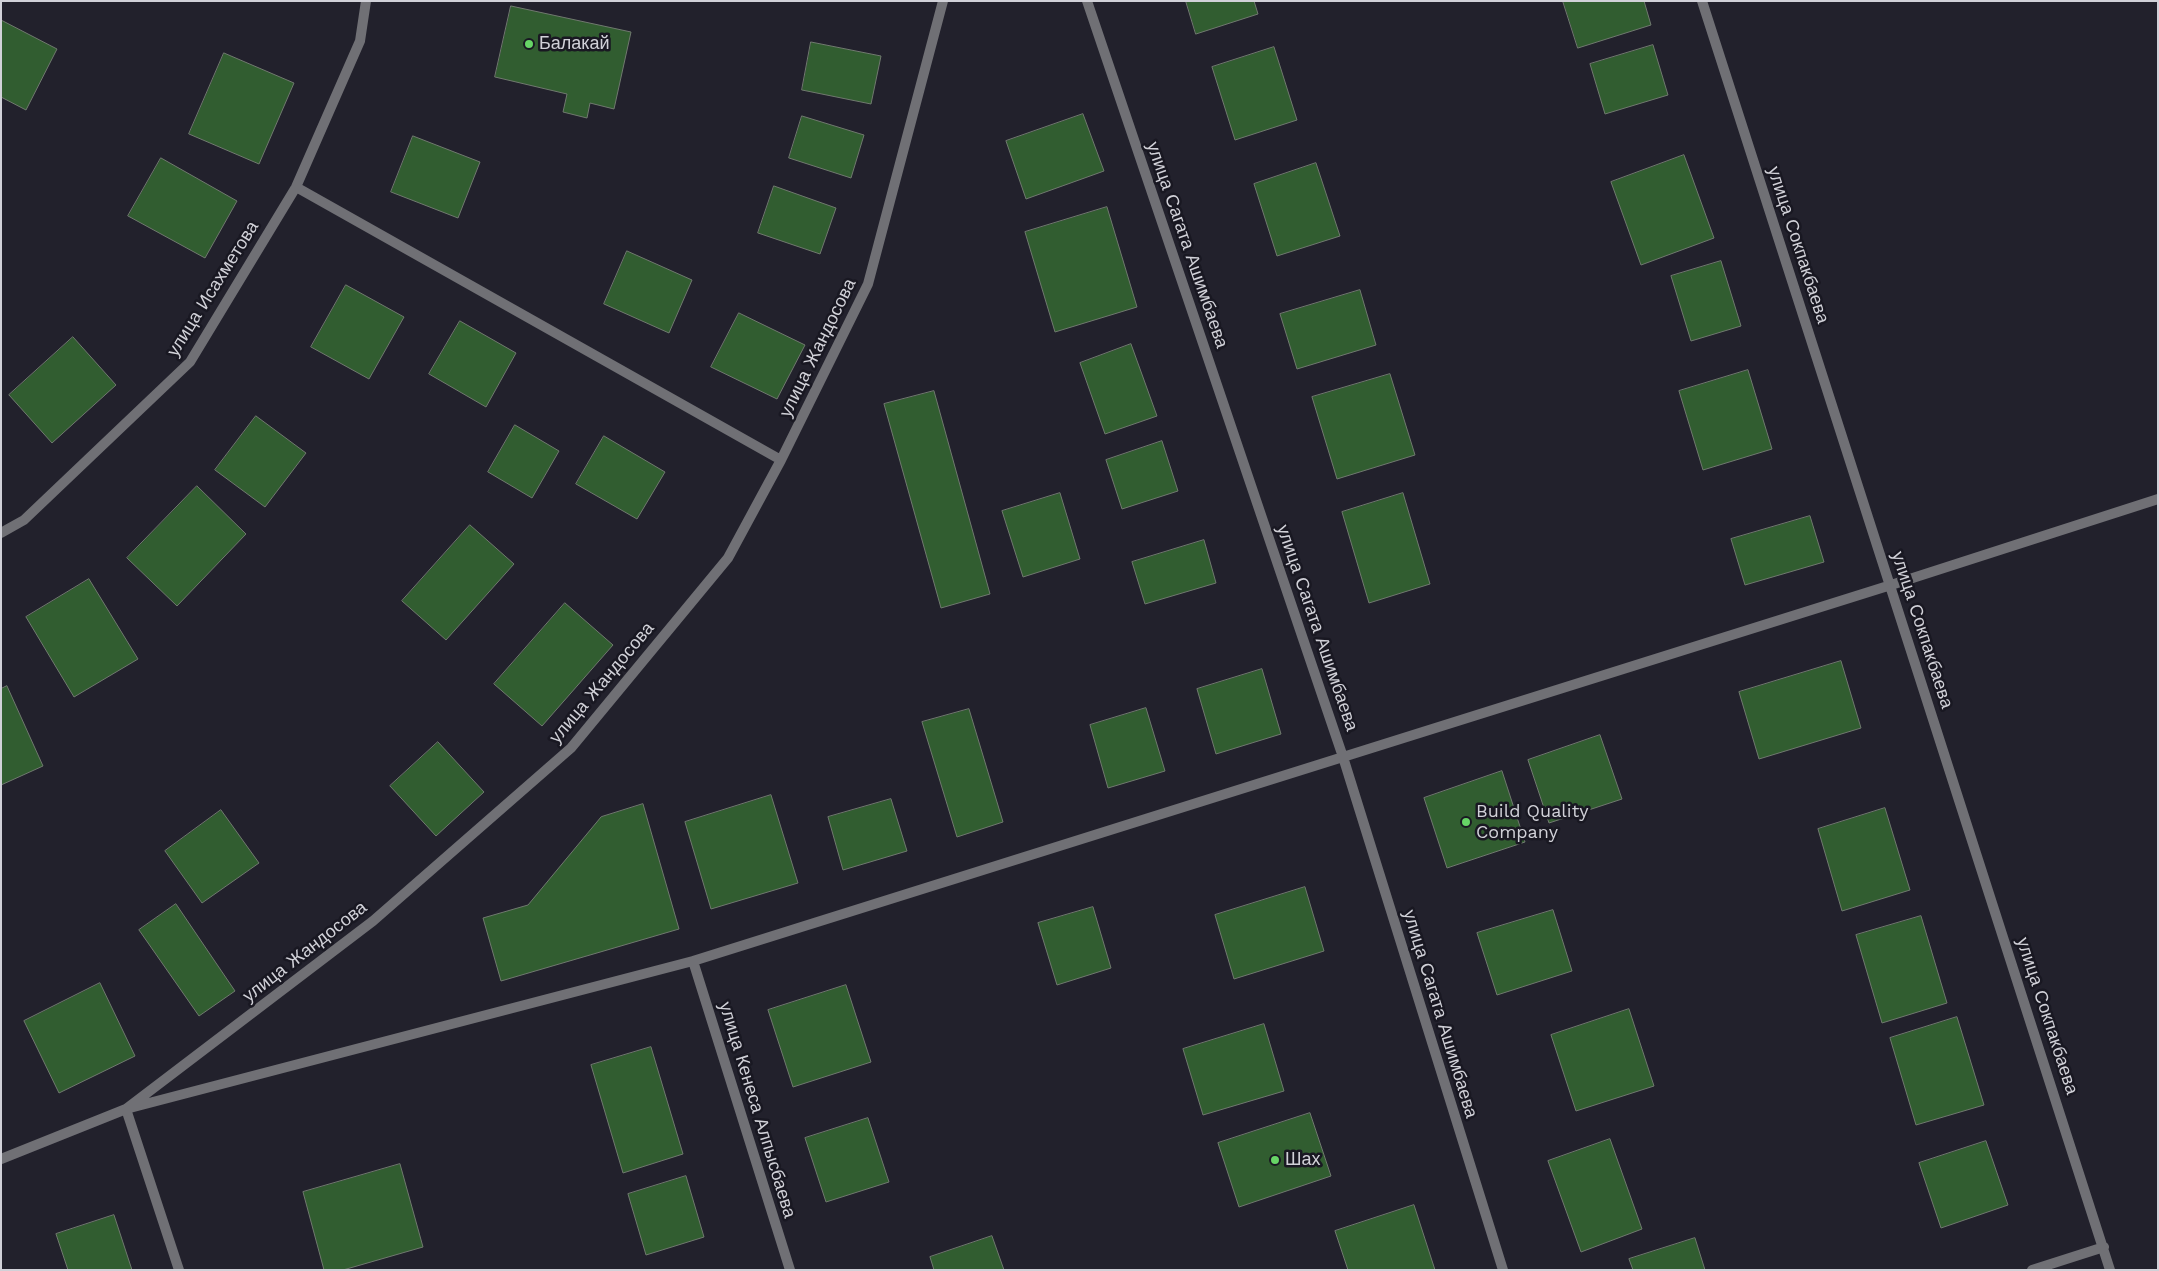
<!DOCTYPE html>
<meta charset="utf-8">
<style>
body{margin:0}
#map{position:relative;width:2159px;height:1271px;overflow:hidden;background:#22212c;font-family:"Work Sans",sans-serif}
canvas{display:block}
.frame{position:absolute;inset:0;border:2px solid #d1d1d8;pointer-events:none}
</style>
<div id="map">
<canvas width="2159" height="1271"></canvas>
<div class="frame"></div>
</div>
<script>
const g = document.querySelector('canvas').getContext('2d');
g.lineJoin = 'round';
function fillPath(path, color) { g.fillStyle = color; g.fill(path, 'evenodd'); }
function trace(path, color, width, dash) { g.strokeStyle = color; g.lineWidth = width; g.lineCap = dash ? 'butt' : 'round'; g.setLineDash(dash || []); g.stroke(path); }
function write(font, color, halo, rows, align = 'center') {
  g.font = font + ' "Work Sans",sans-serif'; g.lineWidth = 5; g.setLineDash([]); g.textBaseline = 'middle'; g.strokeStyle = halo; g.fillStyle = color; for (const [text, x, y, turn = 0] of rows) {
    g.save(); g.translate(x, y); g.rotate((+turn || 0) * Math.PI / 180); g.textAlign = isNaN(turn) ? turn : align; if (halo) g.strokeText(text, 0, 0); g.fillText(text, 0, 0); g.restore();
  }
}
const building = new Path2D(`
 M1186 1H1254L1258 14 1196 34Z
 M1563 1H1644L1651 25 1578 48Z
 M511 6 631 32 614 109 590 103 587 118 563 112 567 94 495 77Z
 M1 20 57 49 26 110 1 97Z
 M811 42 881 56 871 104 802 90Z
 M1653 45 1668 95 1605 114 1590 64Z
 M1274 47 1297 120 1235 140 1212 67Z
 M224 53 294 83 259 164 189 134Z
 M1083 114 1104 171 1026 199 1006 141Z
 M802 116 864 135 851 178 789 158Z
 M413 136 480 162 458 218 391 192Z
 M1684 155 1714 238 1641 265 1611 182Z
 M161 158 237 201 205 258 128 216Z
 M1316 163 1340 236 1277 256 1254 184Z
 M774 186 836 208 820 254 758 233Z
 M1107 207 1137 307 1055 332 1025 232Z
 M627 251 692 280 669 333 604 304Z
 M1721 261 1741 326 1691 341 1671 276Z
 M346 285 404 317 369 379 311 347Z
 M1360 290 1376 345 1297 369 1280 314Z
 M739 313 805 345 777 399 711 367Z
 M460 321 516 353 486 407 429 374Z
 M73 337 116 385 52 443 9 395Z
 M1131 344 1157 416 1105 434 1080 363Z
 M1748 370 1772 449 1703 470 1679 391Z
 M1390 374 1415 455 1337 479 1312 397Z
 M934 391 990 594 941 608 884 404Z
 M256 416 306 453 265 507 215 470Z
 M515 425 559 451 532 498 488 472Z
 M604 436 665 472 637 519 576 484Z
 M1162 441 1178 491 1122 509 1106 460Z
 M197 486 246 534 177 606 127 558Z
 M1060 493 1080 559 1023 577 1002 511Z
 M1403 493 1430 584 1369 603 1342 512Z
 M1810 516 1824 562 1745 585 1731 539Z
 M470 525 514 564 446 640 402 601Z
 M1204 540 1216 583 1145 604 1132 562Z
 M89 579 138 659 74 697 26 617Z
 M565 603 613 645 542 726 494 684Z
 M1841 661 1861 728 1759 759 1739 692Z
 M1262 669 1281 734 1216 754 1197 689Z
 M7 686 43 766 1 785V689Z
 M1146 708 1165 771 1108 788 1090 725Z
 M969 709 1003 822 957 837 922 722Z
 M1600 735 1622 799 1549 823 1528 760Z
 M438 742 484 792 436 836 390 786Z
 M1502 771 1525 842 1447 868 1424 798Z
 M771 795 798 883 711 909 685 822Z
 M891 799 907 851 843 870 828 817Z
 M643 804 679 929 501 981 483 918 528 905 601 817Z
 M1885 808 1910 890 1842 911 1818 829Z
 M221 810 259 863 202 903 165 851Z
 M1305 887 1324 951 1234 979 1215 915Z
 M176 904 235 991 199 1016 139 930Z
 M1093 907 1111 968 1057 985 1038 923Z
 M1553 910 1572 971 1497 995 1477 933Z
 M1921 916 1947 1003 1882 1023 1856 935Z
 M100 983 135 1056 59 1093 24 1021Z
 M846 985 871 1062 793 1087 768 1010Z
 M1629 1009 1654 1086 1576 1111 1551 1035Z
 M1957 1017 1984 1105 1916 1125 1890 1038Z
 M1264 1024 1284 1091 1203 1115 1183 1049Z
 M651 1047 683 1154 623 1173 591 1065Z
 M1310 1113 1331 1176 1239 1207 1218 1143Z
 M868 1118 889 1182 826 1202 805 1138Z
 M1610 1139 1642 1229 1581 1252 1548 1161Z
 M1986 1141 2008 1205 1941 1228 1919 1163Z
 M400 1164 423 1247 343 1270H324L303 1192Z
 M686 1176 704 1237 646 1255 628 1194Z
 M1414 1205 1435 1270H1348L1335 1231Z
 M114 1215 132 1270H68L56 1234Z
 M992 1236 1004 1270H934L930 1257Z
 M1695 1238 1705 1270H1633L1629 1259Z`);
fillPath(building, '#315d30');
trace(building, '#70796f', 1);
trace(new Path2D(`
 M1087 1 1343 757 1503 1270
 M1702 1 2110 1270
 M296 187 781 460
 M1 533 24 520 190 362 296 187 360 41 366 1
 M693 961 790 1270
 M126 1109 693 961 1891 585 2158 499
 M126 1109 179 1270
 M1 1159 126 1109 373 921 571 748 728 558 781 460 868 284 943 1
 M2032 1270 2104 1247`), '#707075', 10);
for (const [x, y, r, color] of [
 [529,44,5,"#67d466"],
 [1466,822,5,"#67d466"],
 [1275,1160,5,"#67d466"]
]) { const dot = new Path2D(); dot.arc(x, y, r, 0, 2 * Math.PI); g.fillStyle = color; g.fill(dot); trace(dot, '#191822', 2); }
write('18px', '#d1d1d8', '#191822', [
 ["Балакай",539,44],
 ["Build Quality",1476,812],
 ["Company",1476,833],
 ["Шах",1285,1160]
], 'left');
write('18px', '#d1d1d8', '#191822', [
 ["улица Сагата Ашимбаева",1187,245,71],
 ["улица Сокпакбаева",1798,245,72],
 ["улица Исахметова",213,289,-58],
 ["улица Жандосова",818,348,-64],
 ["улица Сагата Ашимбаева",1317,628,71],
 ["улица Сокпакбаева",1922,630,72],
 ["улица Жандосова",602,683,-50],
 ["улица Жандосова",305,952,-38],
 ["улица Сагата Ашимбаева",1440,1014,73],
 ["улица Сокпакбаева",2047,1016,72],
 ["улица Кенеса Алпысбаева",757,1110,73]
]);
</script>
